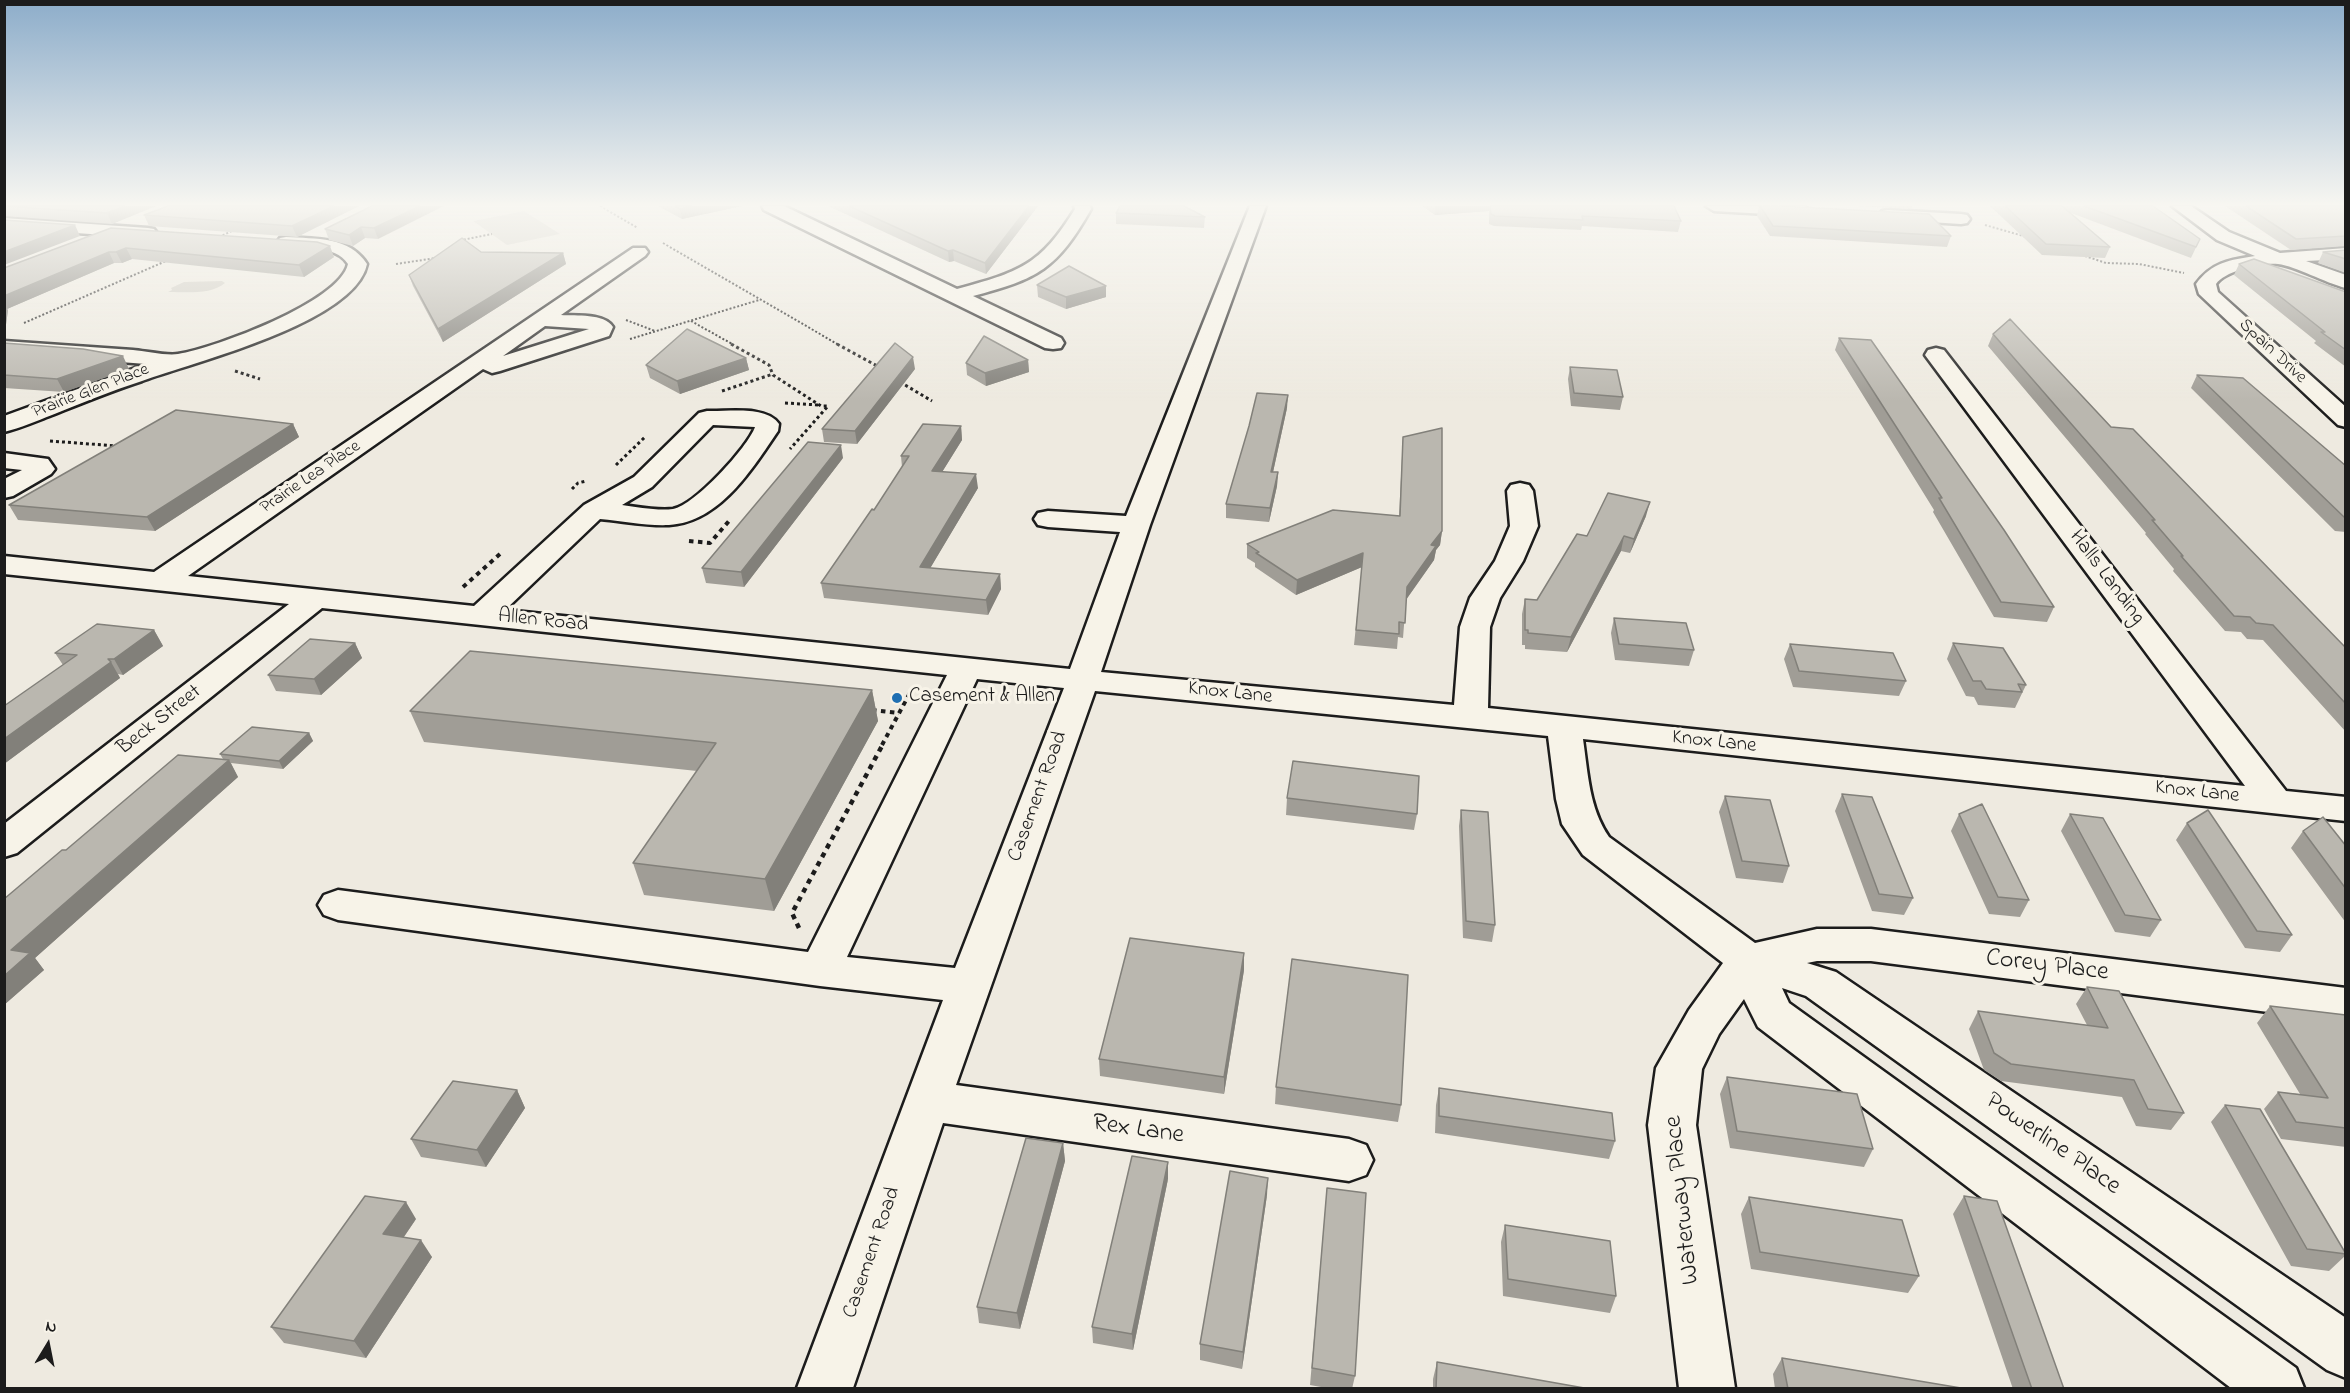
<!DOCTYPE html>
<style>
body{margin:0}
#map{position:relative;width:2350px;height:1393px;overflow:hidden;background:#eeeae0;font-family:"Indie Flower",sans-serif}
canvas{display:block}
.frame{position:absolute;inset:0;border:6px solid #1c1c1c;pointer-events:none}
.north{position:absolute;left:18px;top:1315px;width:60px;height:60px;-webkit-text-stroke:4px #f7f3e8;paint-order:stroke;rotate:10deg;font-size:16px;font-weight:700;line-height:24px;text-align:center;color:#1c1c1c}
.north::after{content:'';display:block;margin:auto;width:21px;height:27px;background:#1c1c1c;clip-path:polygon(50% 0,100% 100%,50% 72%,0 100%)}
</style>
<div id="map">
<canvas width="2350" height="1393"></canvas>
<div class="frame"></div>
<div class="north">N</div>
</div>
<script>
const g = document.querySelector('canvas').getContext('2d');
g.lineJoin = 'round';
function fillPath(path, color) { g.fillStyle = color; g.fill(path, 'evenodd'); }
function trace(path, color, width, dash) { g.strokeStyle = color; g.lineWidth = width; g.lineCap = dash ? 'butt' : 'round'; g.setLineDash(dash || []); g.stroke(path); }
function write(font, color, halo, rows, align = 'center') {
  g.font = font + ' "Indie Flower",sans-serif'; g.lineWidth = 6; g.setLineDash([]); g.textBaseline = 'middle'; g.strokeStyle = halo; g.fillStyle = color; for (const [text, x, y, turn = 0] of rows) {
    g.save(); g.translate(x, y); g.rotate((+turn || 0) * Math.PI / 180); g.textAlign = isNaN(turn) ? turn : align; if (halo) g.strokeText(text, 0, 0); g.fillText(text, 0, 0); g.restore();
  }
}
fillPath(new Path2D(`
 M524 211 560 234 507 245 473 221Z
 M222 281 225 283C211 295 186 292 168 292L172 290 171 288 184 282Z`), '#cfccc3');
const minor = new Path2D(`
 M762 206H784L957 289C1019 272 1040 266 1075 209L1074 206H1090L1091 209C1057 269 1038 279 973 296L1061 338 1064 343 1061 348 1053 349 1045 348 764 210Z
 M1250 206H1266L1150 525 1101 672 1454 705 1460 627 1470 598 1495 561 1510 526 1507 491 1511 485 1520 483 1529 485 1533 491 1538 526 1523 561 1500 598 1490 627 1488 708 2245 786 1925 355 1928 350 1936 348 1944 350 2286 791 2346 797V821L1583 739C1588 773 1589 808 1609 837L1755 943 1817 929H1871L2346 988V1022L1871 961H1817L1807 963 1836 972 2346 1318V1378L2327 1370 1806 996 1782 988 1789 1003 2296 1368 2304 1388H2231L1758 1027 1744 999 1719 1034 1702 1069 1696 1125 1735 1388H1679L1648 1125 1656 1068 1689 1010 1723 963 1583 855 1562 824 1556 799 1548 736 1095 691 956 1085 1349 1139 1366 1145 1373 1160 1366 1175 1349 1181 943 1123 853 1388H797L943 1000 820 986 338 920 324 915 318 905 324 895 338 890 808 952 947 675 322 608 17 853 4 857V824L289 604 4 574V556L154 572 633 248H645L648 252 645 256 561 315C576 316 604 313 613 327L609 336 500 371 492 373 483 369 188 576 474 606 584 505 634 477 699 413 707 411C727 412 766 405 779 424L778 431C752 469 720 522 669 525 646 526 623 521 600 519L505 610 1070 669 1120 532 1048 527 1038 525 1034 519 1038 513 1048 511 1126 516ZM545 326 589 329 503 356ZM713 425 755 427C748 447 695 505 673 509 657 511 638 507 622 505L652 487ZM977 679 1064 688 955 968 847 957Z
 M1706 206H1804L1811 211 1809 215 1803 216 1714 211Z
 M2172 206H2191L2229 232 2280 253 2346 248V259L2306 261 2346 275V288C2325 283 2296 266 2278 264 2261 262 2225 271 2216 284L2218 292 2346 407V427L2338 425 2199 294 2196 284C2212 262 2230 260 2255 256L2217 240Z
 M1888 210 1961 214 1967 215 1970 219 1967 223 1961 224 1882 219 1879 215 1882 211Z
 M4 218 148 228 154 229 157 233 154 237 148 238 4 228Z
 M286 237C316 239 349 236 367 264 355 323 193 362 142 381 111 391 82 403 52 415 36 421 21 428 4 432V416L146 364 4 353V341C47 344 90 347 133 350 145 351 167 356 178 354 215 348 340 302 348 264 335 243 300 251 280 246L277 242 280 238Z
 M4 453 48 459 55 469 51 474 13 496 4 498V479L22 470 4 468Z`);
trace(minor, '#1c1c1c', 5);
trace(new Path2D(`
 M600 206 638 228
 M1985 225 2027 237
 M219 237 234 230
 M464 241 462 240 492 234
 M663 243 839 345
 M2085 256 2106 263 2139 264 2184 273
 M396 264 436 258
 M626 320 655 331
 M691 321 734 345
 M24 323 166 261
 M630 339 759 300`), '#1c1c1c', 2, [2, 2]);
trace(new Path2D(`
 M731 344 769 365 773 375 821 406H828L790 449
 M837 344 879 367
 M235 371 260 379
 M900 382 932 401
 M722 391 773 374
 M785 403 819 405
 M50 441 117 446
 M616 465 645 437
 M572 489 578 483 586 481`), '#1c1c1c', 3, [3, 3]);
trace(new Path2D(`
 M689 541 710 543 729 521
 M463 587 500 554
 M872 710 899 713
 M882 745 912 689`), '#1c1c1c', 4, [4.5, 4.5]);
trace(new Path2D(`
 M799 928 792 913 883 744`), '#1c1c1c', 4.5, [5, 5]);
fillPath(minor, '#f7f3e8');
fillPath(new Path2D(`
 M4 206H156L112 224 4 216Z
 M359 206 297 237 149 226 144 215Z
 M372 206 378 239 365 238 353 246 329 240 325 229Z
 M658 206H742L682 219Z
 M828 206H1038L986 274 954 261 949 262Z
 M1422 206H1674L1681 221 1678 232 1582 226 1581 230 1494 226 1489 224V211L1435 215Z
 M1759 206H1780L1951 236 1947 247 1770 236 1757 216Z
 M1858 206H1912L1911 209Z
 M1990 206H2153L2200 239 2191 258 2071 213 2110 247 2105 258 2042 255Z
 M2225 206H2346V246L2291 250Z
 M1116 213 1205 217 1204 228 1116 224Z
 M111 228 334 257 304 277 132 259 122 263H114L7 309 8 310 4 339V268Z
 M2346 250V273L2318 263 2323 252Z
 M481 252 563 253 566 264 443 342 413 286 409 275Z
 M2239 264 2346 292V367L2314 343 2316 341 2234 275Z
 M1037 285 1106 286V297L1066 309 1038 297Z
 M1993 334 2111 427 2346 648V732L2263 640 2247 639 2241 632 2225 631 2173 571 2174 569 2145 534 2146 533 1988 346Z
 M1839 338 2054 607 2047 622 1994 617 1933 512 1934 510 1835 350Z
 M4 343 129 369 64 392 4 388Z
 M746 358 749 370 680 394 650 378 646 365Z
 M1028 360 1029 372 986 386 967 375 966 363Z
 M1570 367 1623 397 1620 410 1571 406 1568 379Z
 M915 369 857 444 824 442 822 429Z
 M2197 375 2346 466V532L2335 531 2191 388Z
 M1287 408 1273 472H1278L1277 486 1269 522 1226 518V504Z
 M293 424 299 437 155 531 18 520 9 505Z
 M961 426 962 440 942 472 978 488 930 568 1000 574 1001 589 988 615 824 598 821 583 874 510 902 467 901 456Z
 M1403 437 1442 531 1440 545 1436 550 1434 560 1406 600 1403 638 1398 637 1397 649 1354 645 1362 567 1296 595 1255 567V563L1247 558V544L1399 516Z
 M843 458 744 587 706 583 702 568Z
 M1646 516 1630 553 1621 551 1567 652 1525 649V645H1522V614L1525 599 1537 600 1587 536Z
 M1614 618 1694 650 1689 666 1615 660 1611 633Z
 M154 630 163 646 123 675 118 674 120 678 4 764V706L63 665 55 653Z
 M355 643 362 658 321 695 276 691 268 675Z
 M1953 643 2026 685 2015 708 1978 705 1974 697 1966 696 1947 659Z
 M1790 644 1906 681 1899 696 1793 687 1784 659Z
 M872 690 878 721 774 911 644 895 633 863 697 771 424 742 410 711Z
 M309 733 313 741 283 769 231 763 238 777 35 958 44 970 4 1005V899L66 850 223 759 220 754Z
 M1842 794 1913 898 1904 915 1872 911 1835 811Z
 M1725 796 1789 866 1783 883 1736 878 1719 812Z
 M1287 798 1417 814 1414 830 1286 815Z
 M1461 810 1495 925 1492 942 1463 938 1459 826Z
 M1959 814 2029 900 2020 917 1989 914 1951 831Z
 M2070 814 2161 920 2150 937 2115 932 2061 831Z
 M2187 823 2292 935 2280 952 2245 948 2176 840Z
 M2303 831 2346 846V923L2291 848Z
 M1244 970 1224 1094 1100 1076 1099 1059Z
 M2087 987 2184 1113 2171 1130 2136 1126 2122 1097 2001 1081 1984 1070 1969 1029 1978 1011 2087 1025 2076 1004Z
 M2270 1006 2346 1015V1147L2281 1139 2264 1109 2278 1092 2300 1094 2257 1023Z
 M1727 1077 1873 1149 1864 1167 1730 1148 1720 1094Z
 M1276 1087 1401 1105 1398 1122 1275 1104Z
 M1439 1088 1615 1141 1609 1159 1435 1133 1436 1105Z
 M517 1090 525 1108 486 1167 421 1157 411 1139Z
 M2225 1105 2346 1253V1255L2329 1271 2291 1266 2211 1122Z
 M1063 1143 1065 1161 1020 1329 979 1323 977 1307Z
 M1168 1179 1133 1350 1093 1343 1092 1327Z
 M1327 1188 1355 1376 1352 1389H1332L1310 1385Z
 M1267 1195 1242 1369 1200 1360V1344Z
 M1964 1196 2064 1389H2013L1953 1214Z
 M1749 1197 1919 1276 1908 1293 1751 1269 1741 1214Z
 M416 1219 404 1237 432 1257 366 1358 284 1343 271 1327Z
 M1505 1225 1616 1296 1610 1313 1503 1296 1501 1242Z
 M1782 1358 1967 1389H1775L1773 1374Z
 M1437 1362 1590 1389H1433V1379Z`), '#a09d96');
fillPath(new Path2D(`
 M125 206H156L112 224 107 213Z
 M334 206H359L297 237 292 226Z
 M420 206H444L378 239 374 228Z
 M692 206H742L682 219 680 209Z
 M1029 206H1038L986 274 985 263Z
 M1436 206H1489V211L1435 215Z
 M75 225 80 236 4 265V252Z
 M361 227 365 238 353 246 349 235Z
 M330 246 334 257 304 277 299 265Z
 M126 248 132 259 122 263 116 252Z
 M953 250 954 261 949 262 948 251Z
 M109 252 114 263 7 309 8 310 4 339V296Z
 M563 253 566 264 443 342 438 329Z
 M1106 286V297L1066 309V297Z
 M123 356 129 369 64 392 57 379Z
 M913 357 915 369 857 444 855 431Z
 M746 358 749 370 680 394 677 381Z
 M1028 360 1029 372 986 386 985 373Z
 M1288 395 1287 408 1270 486 1271 472Z
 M293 424 299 437 155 531 147 517Z
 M961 426 962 440 934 485 932 471Z
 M841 445 843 458 744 587 741 572Z
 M1278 472 1277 486 1269 522 1270 508Z
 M976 474 978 488 922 582 920 567Z
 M1650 502 1646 516 1630 553 1634 539Z
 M1442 531 1440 545 1436 550 1434 560 1405 601 1407 587 1431 545Z
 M1624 536 1621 551 1567 652 1571 637Z
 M1363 553 1362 567 1296 595 1297 580Z
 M1000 574 1001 589 988 615 986 600Z
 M154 630 163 646 123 675 114 659Z
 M355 643 362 658 321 695 314 679Z
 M111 662 120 678 4 764V739Z
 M872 690 878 721 774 911 765 879Z
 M309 733 313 741 283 769 279 761Z
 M229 760 238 777 35 958 44 970 4 1005V976L11 950Z
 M1244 953V970L1224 1094V1077Z
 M517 1090 525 1108 486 1167 477 1150Z
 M1063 1143 1065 1161 1020 1329 1017 1313Z
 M1168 1162V1179L1133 1350 1132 1334Z
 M1268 1178 1267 1195 1242 1369 1243 1352Z
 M406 1202 416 1219 394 1251 383 1234Z
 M421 1240 432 1257 366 1358 354 1341Z`), '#82807a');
const building = new Path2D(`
 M4 206H125L107 213Z
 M168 206H334L292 226 144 215Z
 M372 206H420L374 228 361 227 349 235 325 229Z
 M675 206H692L680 209Z
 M849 206H1029L985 263 953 250 948 251Z
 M1120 206H1184L1205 217 1116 213Z
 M1490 206H1674L1681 221 1582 216 1583 220 1495 216 1491 214Z
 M1760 206H1780L1929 214 1951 236 1773 226Z
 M2005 206H2062L2110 247 2046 244Z
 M2084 206H2153L2200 239 2196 247Z
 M2246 206H2346V236L2296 239Z
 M4 220 75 225 4 252Z
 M111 228 317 242 330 246 299 265 126 248 116 252H109L4 296V268Z
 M462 238 481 252 563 253 438 329 409 275Z
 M2346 250V259L2323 252Z
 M2254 259 2346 292V350L2321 332H2325L2239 264Z
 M1069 266 1106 286 1066 297 1037 285Z
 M2010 319 2111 427 2133 429 2346 648V704L2273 625 2256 623 2250 617 2234 616 2181 556H2183L2152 520H2155L1993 334Z
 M687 329 746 358 677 381 646 365Z
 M984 336 1028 360 985 373 966 363Z
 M1839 338 1871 340 2004 530 2054 607 2001 602 1939 498H1942Z
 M4 343 83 349 123 356 57 379 4 375Z
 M895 343 913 357 855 431 822 429Z
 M1570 367 1617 370 1623 397 1574 393Z
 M2197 375 2243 378 2346 466V517H2344Z
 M1257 393 1288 395 1271 472H1278L1270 508 1226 504 1249 426Z
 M176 410 293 424 147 517 9 505Z
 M923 424 961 426 932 471 976 474 920 567 1000 574 986 600 821 583 872 509 874 510 909 456H901Z
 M1442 428V531L1431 545 1436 546 1407 587 1405 623 1399 622V634L1356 630 1363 553 1297 580 1256 553 1259 552 1247 544 1333 510 1400 516 1403 437Z
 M808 442 841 445 741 572 702 568Z
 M1608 493 1650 502 1634 539 1624 536 1571 637 1528 633V630H1525V599L1537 600 1577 534 1587 536Z
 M1614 618 1686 623 1694 650 1619 644Z
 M97 624 154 630 114 659H108L111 662 4 739V706L77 655 55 653Z
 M310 639 355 643 314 679 268 675Z
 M1953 643 2003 648 2026 685 2018 684 2022 692 1986 689 1981 681H1973Z
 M1790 644 1893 653 1906 681 1799 671Z
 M470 651 872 690 765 879 633 863 716 743 410 711Z
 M252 727 309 733 279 761 220 754Z
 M178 755 229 760 11 950 30 953 4 976V899L62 850H66Z
 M1293 761 1419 776 1417 814 1287 798Z
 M1842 794 1872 797 1913 898 1879 894Z
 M1725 796 1770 800 1789 866 1742 861Z
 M1982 804 2029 900 1998 897 1959 814Z
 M1461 810 1488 812 1495 925 1466 921Z
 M2208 810 2292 935 2257 931 2187 823Z
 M2070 814 2103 818 2161 920 2125 915Z
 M2323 817 2346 846V889L2303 831Z
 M1130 938 1244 953 1224 1077 1099 1059Z
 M1292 959 1408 975 1401 1105 1276 1087Z
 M2087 987 2119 991 2184 1113 2148 1109 2134 1080 2011 1064 1994 1053 1978 1011 2108 1028Z
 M2270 1006 2346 1015V1128L2296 1122 2278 1092 2328 1098Z
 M1727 1077 1857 1094 1873 1149 1737 1131Z
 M453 1081 517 1090 477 1150 411 1139Z
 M1439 1088 1612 1113 1615 1141 1439 1116Z
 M2225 1105 2260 1109 2346 1254 2307 1249Z
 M1026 1138 1063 1143 1017 1313 977 1307Z
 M1132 1156 1168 1162 1132 1334 1092 1327Z
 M1230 1171 1268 1178 1243 1352 1200 1344Z
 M1327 1188 1366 1193 1355 1376 1312 1368Z
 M365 1196 406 1202 383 1234 421 1240 354 1341 271 1327Z
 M1964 1196 1997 1201 2064 1389H2032Z
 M1749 1197 1902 1220 1919 1276 1760 1252Z
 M1505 1225 1610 1241 1616 1296 1508 1279Z
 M1782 1358 1967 1389H1788Z
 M1437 1362 1590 1389H1436Z`);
fillPath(building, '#bab7af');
trace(building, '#82807a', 1.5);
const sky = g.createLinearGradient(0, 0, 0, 401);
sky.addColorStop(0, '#8dadca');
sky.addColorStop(0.51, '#f7f6f1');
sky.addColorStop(1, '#f7f6f100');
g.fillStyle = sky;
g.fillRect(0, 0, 2350, 401);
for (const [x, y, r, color] of [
 [897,698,6,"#1f6fb2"]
]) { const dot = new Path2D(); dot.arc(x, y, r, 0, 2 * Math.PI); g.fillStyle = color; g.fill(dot); trace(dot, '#f7f3e8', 2); }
write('18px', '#1c1c1c', '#f7f3e8', [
 ["Spain Drive",2272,352,43],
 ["Prairie Glen Place",91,392,-21],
 ["Prairie Lea Place",311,478,-34]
]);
write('21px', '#1c1c1c', '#f7f3e8', [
 ["Halls Landing",2106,578,53],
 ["Allen Road",543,622,6],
 ["Knox Lane",1230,694,6],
 ["Beck Street",160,721,-38],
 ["Knox Lane",1714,743,6],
 ["Knox Lane",2197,793,6],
 ["Casement Road",1039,797,-70],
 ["Casement Road",873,1253,-71]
]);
write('21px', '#1c1c1c', '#f7f3e8', [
 ["Casement & Allen",909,698]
], 'left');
write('26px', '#1c1c1c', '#f7f3e8', [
 ["Corey Place",2047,967,7],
 ["Rex Lane",1138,1131,8],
 ["Powerline Place",2052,1145,35],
 ["Waterway Place",1684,1200,-96]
]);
</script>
